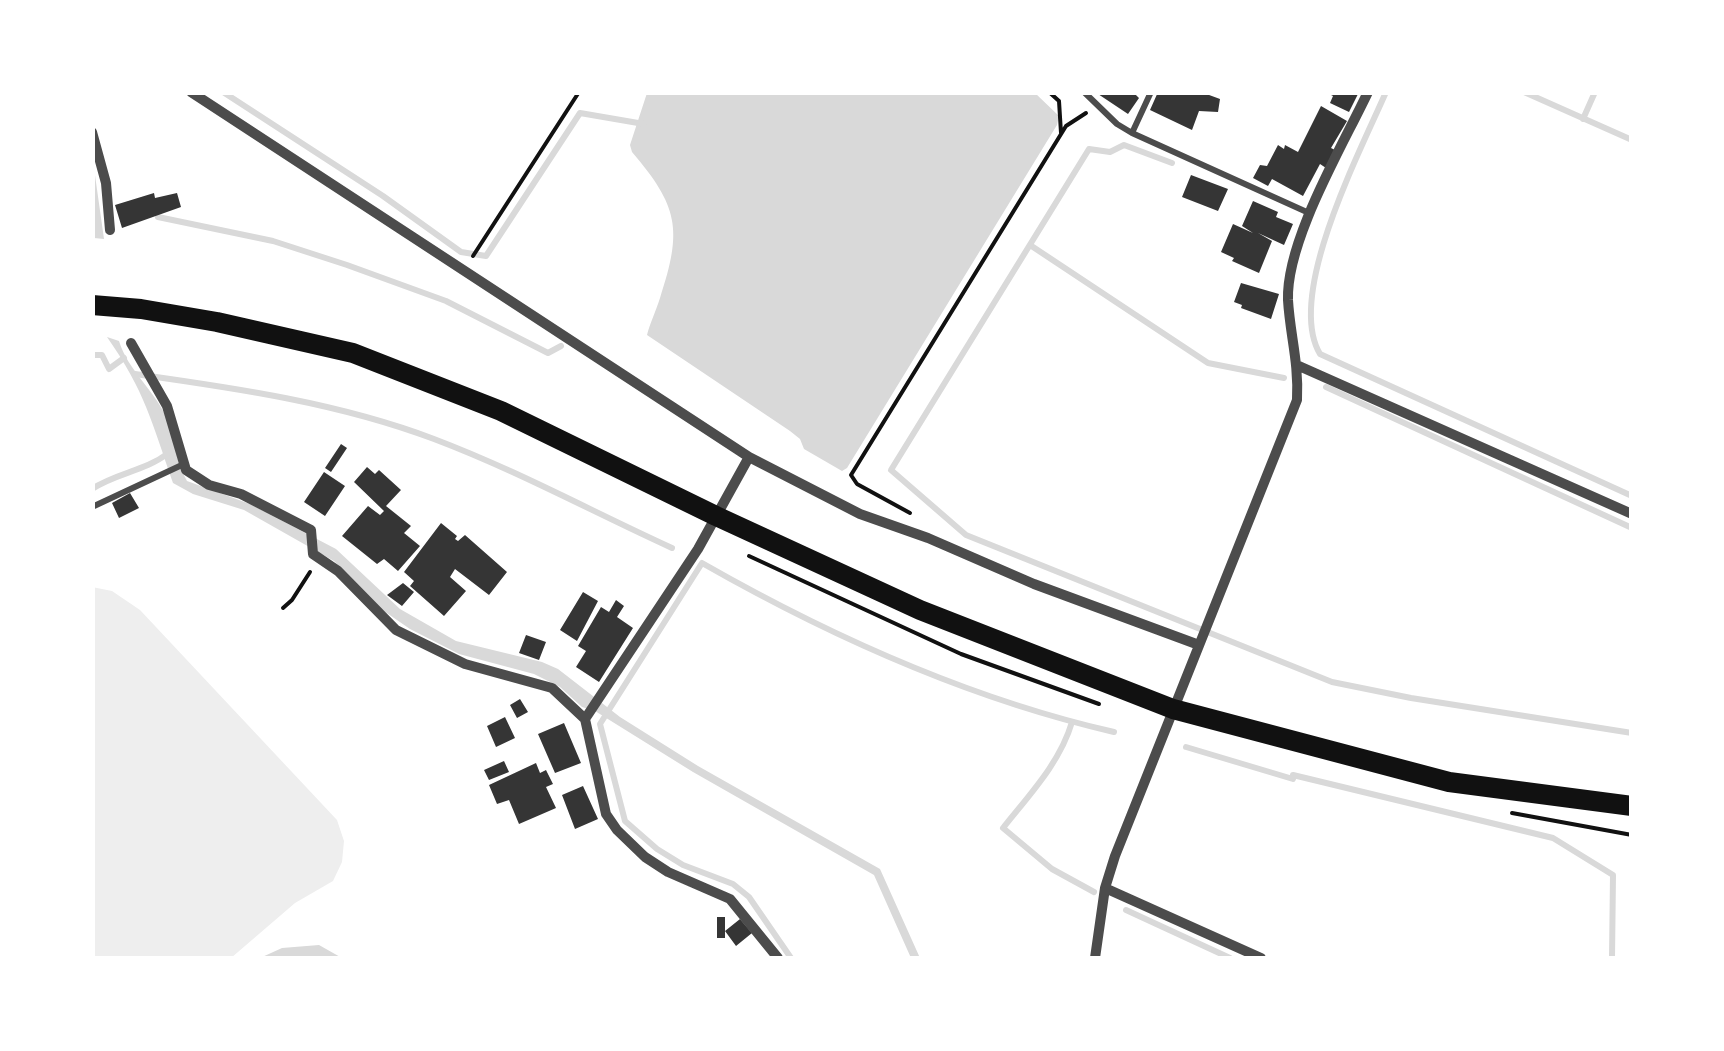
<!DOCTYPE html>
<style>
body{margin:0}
#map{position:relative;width:1724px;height:1051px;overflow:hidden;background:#fff;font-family:Karla,sans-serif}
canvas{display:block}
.frame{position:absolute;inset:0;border:95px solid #fff;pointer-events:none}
</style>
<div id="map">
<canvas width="1724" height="1051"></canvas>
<div class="frame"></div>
</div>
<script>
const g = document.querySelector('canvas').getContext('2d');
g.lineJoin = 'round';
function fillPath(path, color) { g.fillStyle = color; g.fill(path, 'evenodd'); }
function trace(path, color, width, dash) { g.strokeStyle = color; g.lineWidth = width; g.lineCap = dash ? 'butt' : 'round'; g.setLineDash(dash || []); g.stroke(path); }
fillPath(new Path2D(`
 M92 587 112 591 140 610 337 820 344 841 342 862 333 881 295 903 231 958H93Z`), '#eee');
fillPath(new Path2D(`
 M647 93H1035L1059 116 1057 125 847 468 842 471 804 449 800 439 790 431 647 335C650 323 656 311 660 298 683 229 678 206 632 152L630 145Z
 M92 154 104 239 94 238Z
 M107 337 119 341C128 371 156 391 168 421 175 440 176 463 187 481L250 504 336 549 400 609 456 641 542 662 558 669 620 717 698 766 880 869 920 958H911L874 875 693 772 595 711 582 707 560 687 534 674 459 654 410 629 381 609 334 561 244 510 193 494 173 483C152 423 145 391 107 337Z
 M319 945 342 958H260L282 948Z`), '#d9d9d9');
trace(new Path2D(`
 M223 92 383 196 461 252 486 256 580 113 644 124
 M1386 92C1360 152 1285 295 1320 354L1632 496
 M1524 92 1632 140
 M1583 119 1595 92
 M1172 163 1124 145 1110 152 1089 149 891 470 966 535 1332 682 1411 698 1632 733
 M158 217 273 241 347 265 446 301 548 353 561 346
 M1030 245 1208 363 1284 378
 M92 355H102L109 369 124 358
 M135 374C235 388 339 403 434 439 516 470 593 512 672 548
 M1326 387 1632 528
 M92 489C116 473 145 471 167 454
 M1072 722C1060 763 1029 795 1003 828L1052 869 1094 892
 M1186 747 1293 779V775L1553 838 1613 875 1612 958
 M1126 910 1230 958
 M791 958 749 897 733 884 683 865 657 849 625 821 600 724 702 563C830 636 970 699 1114 732`), '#d9d9d9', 6);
fillPath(new Path2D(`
 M1095 92H1133L1139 98 1128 114Z
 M1158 92H1201L1220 99 1218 112 1199 111 1192 130 1150 110Z
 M1325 92H1359L1349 112 1330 103 1333 96Z
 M1321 106 1347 121 1331 148 1335 150 1326 168 1320 164 1303 196 1272 179 1268 186 1253 178 1260 165 1267 166 1278 145 1284 149 1285 145 1298 152Z
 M1191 175 1228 189 1218 211 1182 197Z
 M154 193 155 198 177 193 181 207 122 228 115 205Z
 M1253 201 1278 212 1276 217 1293 224 1284 245 1258 233 1272 241 1259 273 1232 261 1234 258 1221 252 1233 224 1253 233 1242 226Z
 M1241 283 1279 294 1271 319 1241 308 1242 305 1234 302Z
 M341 444 347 448 331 472 325 468Z
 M367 467 375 474 379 470 401 490 386 506 411 526 404 533 420 546 398 571 384 559 377 564 342 536 368 506 380 515 384 511 354 482Z
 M324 472 345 486 325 516 304 502Z
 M130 493 139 508 119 518 112 503Z
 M441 523 457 536 455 539 458 541 465 535 507 572 489 595 455 569 450 577 466 591 444 616 410 586 414 581 404 572Z
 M403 583 414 592 402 606 387 595Z
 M583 592 598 601 577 641 560 630Z
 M616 600 624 606 617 617 633 628 599 682 576 667 586 651 578 646 601 607 609 612Z
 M526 635 546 642 539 660 519 653Z
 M520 699 528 712 517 718 510 705Z
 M505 717 515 738 496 747 487 726Z
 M564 723 581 763 555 773 538 734Z
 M504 761 509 772 489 780 484 770Z
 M536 763 540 773 546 770 553 784 546 787 556 808 519 824 509 800 497 804 489 785Z
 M583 786 598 819 575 829 562 795Z
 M717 917H725V938H717Z
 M740 919 752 933 736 946 725 931Z`), '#353535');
trace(new Path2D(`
 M1049 92 1059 101 1061 133
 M473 256 579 92
 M910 513 857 484 851 475 1066 126 1086 113
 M749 556 961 654 1099 704
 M283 608 292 600 310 572
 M1512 813 1632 835`), '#111', 4);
trace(new Path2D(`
 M1084 92 1117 124 1132 133 1309 213
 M1132 133 1151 92
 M92 507 184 464`), '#4c4c4c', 6);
trace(new Path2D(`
 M191 92 749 457 698 549 585 719
 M92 132 106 183 110 230
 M131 343 167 406 186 470 209 485 241 494 311 530 313 554 338 571 396 630 465 664 552 688 585 719 606 814 617 830 645 857 668 872 730 899 778 958
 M1299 366 1632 514
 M749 457 860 514 928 538 1034 584 1199 645
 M1105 888 1261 958
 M1095 958 1105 888 1115 856 1297 400C1299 362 1290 335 1288 300 1286 241 1342 147 1368 92`), '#4c4c4c', 10);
trace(new Path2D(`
 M92 305 141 309 217 322 353 353 501 411 716 516 920 610 1173 709 1449 782 1632 806`), '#111', 20);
</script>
